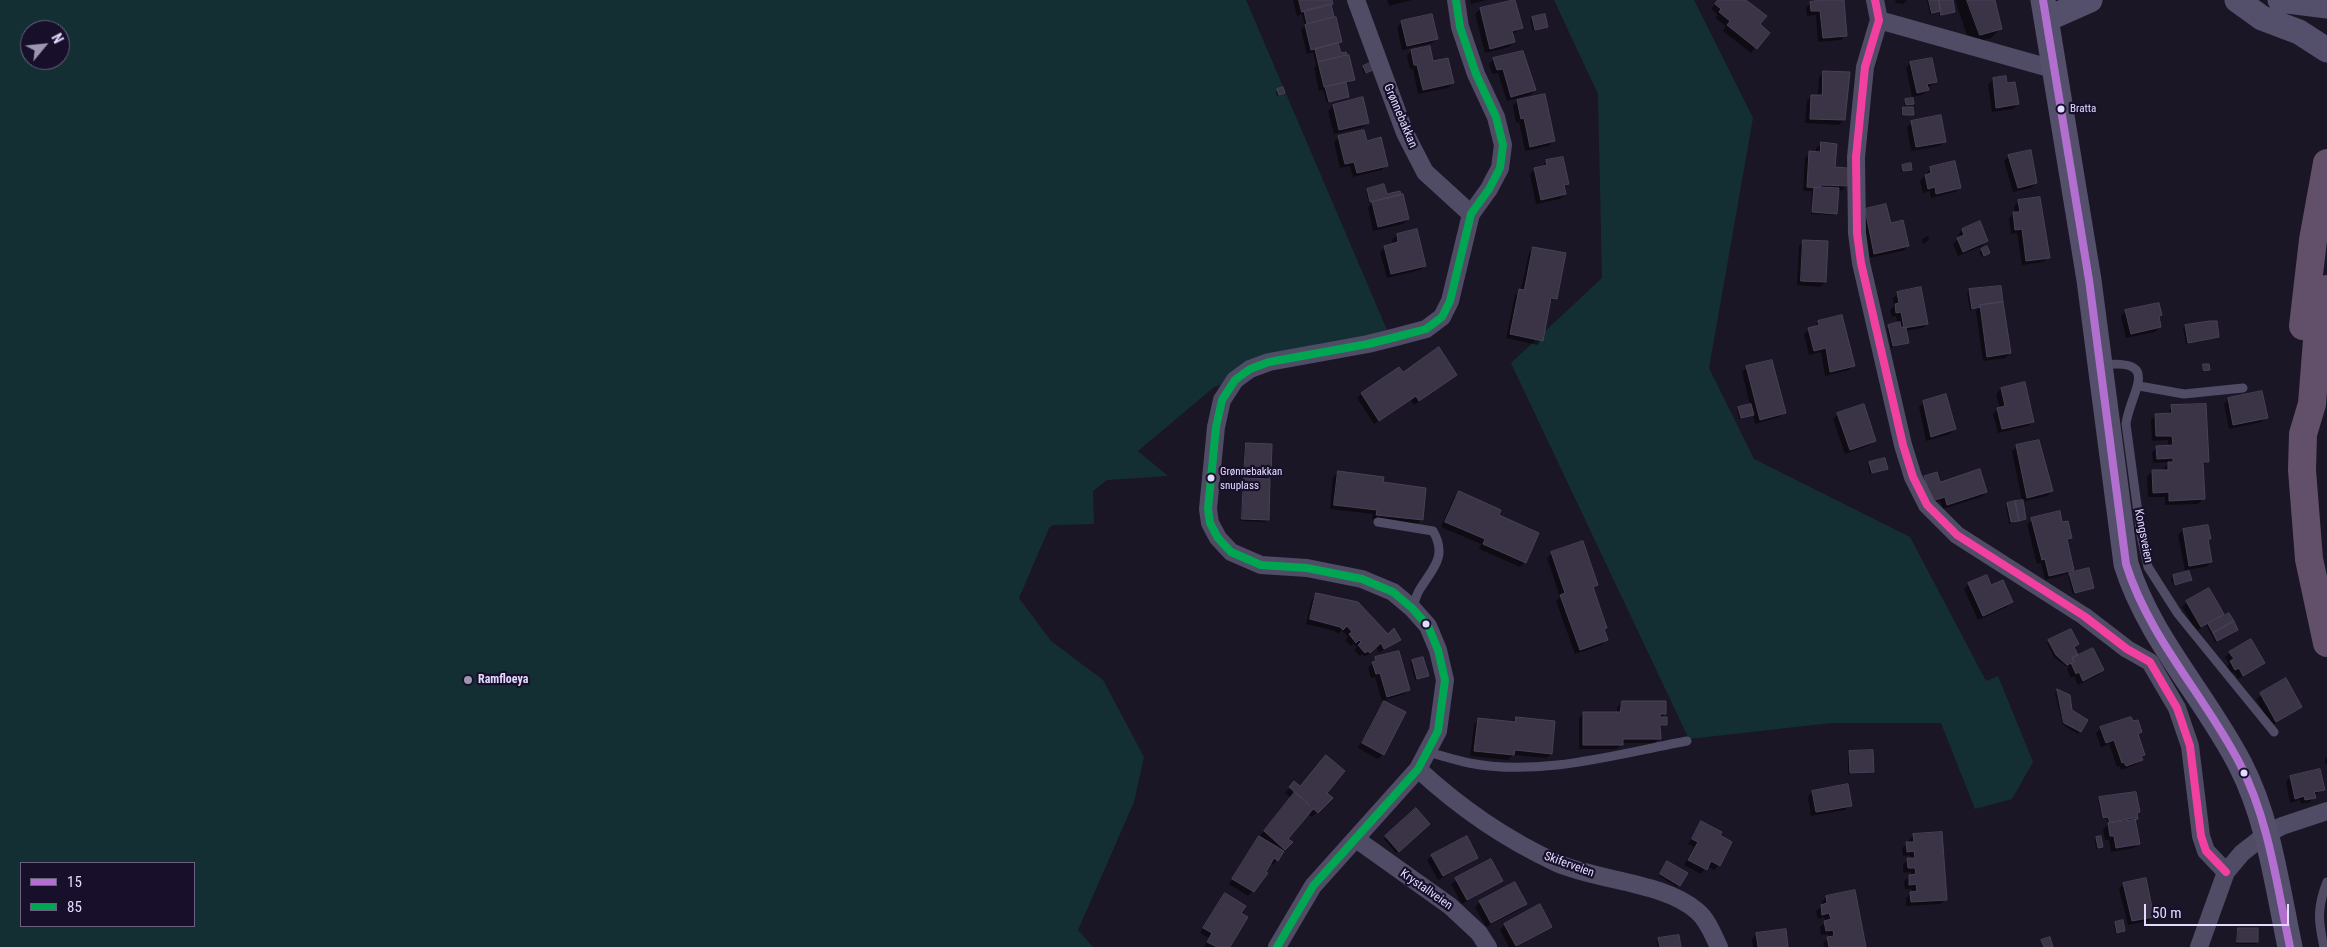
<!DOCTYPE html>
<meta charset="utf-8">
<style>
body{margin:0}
#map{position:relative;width:2327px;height:947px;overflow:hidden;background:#1b1625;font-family:"Roboto Condensed",sans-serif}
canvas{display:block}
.legend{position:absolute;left:20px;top:862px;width:175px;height:65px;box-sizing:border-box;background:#18102b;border:1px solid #696180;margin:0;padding:6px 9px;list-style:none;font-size:15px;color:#e3dbff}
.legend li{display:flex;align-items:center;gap:10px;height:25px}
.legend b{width:25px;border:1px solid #696180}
.north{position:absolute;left:20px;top:20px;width:50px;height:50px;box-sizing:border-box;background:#18102b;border:1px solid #696180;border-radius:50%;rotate:62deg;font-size:14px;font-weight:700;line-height:20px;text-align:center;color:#e3dbff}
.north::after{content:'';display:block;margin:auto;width:18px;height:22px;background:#9d96b3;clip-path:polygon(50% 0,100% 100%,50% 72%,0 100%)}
.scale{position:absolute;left:2144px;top:904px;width:145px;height:22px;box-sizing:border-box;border:2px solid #e3dbff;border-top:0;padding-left:6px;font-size:15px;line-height:18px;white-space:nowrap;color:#e3dbff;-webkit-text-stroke:4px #18102b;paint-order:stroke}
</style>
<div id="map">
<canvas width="2327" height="947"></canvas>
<ul class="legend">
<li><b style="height:6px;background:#b36fd0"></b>15</li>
<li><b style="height:6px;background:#00a651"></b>85</li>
</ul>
<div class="north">N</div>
<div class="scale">50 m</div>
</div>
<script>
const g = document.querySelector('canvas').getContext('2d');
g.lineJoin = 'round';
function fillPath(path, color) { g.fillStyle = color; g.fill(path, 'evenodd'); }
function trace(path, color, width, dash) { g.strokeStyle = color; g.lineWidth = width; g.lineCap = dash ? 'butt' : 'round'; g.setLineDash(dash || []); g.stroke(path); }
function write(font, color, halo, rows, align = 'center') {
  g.font = font + ' "Roboto Condensed",sans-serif'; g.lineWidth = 4.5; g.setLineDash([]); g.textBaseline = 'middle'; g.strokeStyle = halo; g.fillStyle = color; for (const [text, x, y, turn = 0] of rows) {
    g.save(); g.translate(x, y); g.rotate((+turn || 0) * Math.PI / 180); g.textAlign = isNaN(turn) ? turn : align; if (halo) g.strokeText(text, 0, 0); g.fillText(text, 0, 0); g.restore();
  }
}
fillPath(new Path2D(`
 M0 0H1246L1387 330 1214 387 1138 451 1168 476 1107 480 1093 491 1094 524 1053 525 1049 528 1019 598 1051 641 1103 680 1144 757 1134 802 1078 930 1093 947H0ZM30 30H60V60H30ZM21 863H194V926H21Z
 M1554 0H1694L1753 118 1709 368 1754 459 1910 537 1986 681 1998 676 2033 762 2012 799 1975 809 1941 723H1831L1689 739 1511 363 1602 278 1598 94Z`), '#142f34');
fillPath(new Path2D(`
 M1293 0H1330L1341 42 1337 45 1340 55 1346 53 1354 79 1345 85 1348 97 1346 99 1327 103 1323 90 1319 91 1314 68 1316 66 1313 52 1307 54 1301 30 1305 26 1302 14 1297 16Z
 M1387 0H1412L1389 6Z
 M1470 0H1486L1471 4Z
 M1719 0H1743L1758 25 1768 33 1751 53 1723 31 1726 26 1715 18 1718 15 1711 9Z
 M1843 0 1845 35 1841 40 1818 42 1816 15 1807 16 1806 8 1811 3Z
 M1895 0H1907L1903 4 1896 3Z
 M1927 0H1951L1954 11 1939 16V12L1930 14Z
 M1955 0H1994L2001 28 1991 38 1970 44Z
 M1514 2 1522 28 1512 34 1514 42 1509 47 1485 53 1475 14 1480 9Z
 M1532 18 1547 26 1533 31 1530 20Z
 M1402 22 1436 39 1432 43 1402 50 1397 27Z
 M1411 51 1432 63 1453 83 1448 88 1418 94 1413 69H1410L1407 56Z
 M1494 59 1535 90 1530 95 1507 101 1498 73 1492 74 1489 64Z
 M1910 63 1936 82 1927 88V90L1922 95 1912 97 1906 68Z
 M1364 67 1371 70 1364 74 1362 69Z
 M1824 72 1844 120 1839 125 1805 123 1807 101 1811 96H1818L1819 77Z
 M2005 77 2006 84 2018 104 2013 109 1992 112 1988 84 1993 80Z
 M1278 90 1284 93 1277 96 1276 92Z
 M1517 101 1553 141 1549 146 1525 151 1519 122 1516 123 1513 106Z
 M1906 101 1912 104 1908 108 1912 114 1902 117 1901 111 1905 109 1904 103Z
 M1333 106 1368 122 1363 127 1334 134 1328 111Z
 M1912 122 1945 141 1940 146 1911 151 1907 127Z
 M1339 137 1386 165 1382 170 1353 177 1350 166 1340 168 1334 142Z
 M1821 144 1846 186 1841 191 1838 190 1836 213 1834 215 1811 214 1812 191H1803L1805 158 1810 153H1816V148Z
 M2009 156 2036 183 2031 188 2013 192 2004 161Z
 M1547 161 1568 184 1563 188 1565 194 1560 199 1536 204 1530 174 1535 169 1542 167Z
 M1902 166 1911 169 1901 172Z
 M1931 168 1960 188 1955 192 1931 198 1930 191 1923 193 1920 181Z
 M1368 190 1386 196 1408 219 1403 224 1373 231 1368 208 1373 202 1369 203 1366 192Z
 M2019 201 2048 257 2043 262 2022 265 2017 233 2011 234 2009 218 2015 213 2014 206Z
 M1866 210 1890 224 1908 246 1903 251 1869 258 1861 215Z
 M1979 223 1986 241 1982 246 1958 256 1953 244 1959 238 1958 235 1962 230Z
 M1397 235 1425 266 1420 270 1387 278 1380 252 1385 247 1393 245 1392 240Z
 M1928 236 1929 240 1923 244 1922 239Z
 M1804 241 1825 282 1820 287 1797 285 1799 246Z
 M1534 248 1555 298 1549 303 1541 340 1537 345 1506 338 1515 295 1521 290 1529 253Z
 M1981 250 1986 255 1982 257 1979 252Z
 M2000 288 2010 353 2005 358 1983 361 1976 311 1978 309 1970 310 1967 292 1969 290Z
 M1898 293 1927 324 1922 328 1905 331 1908 342 1891 348 1887 328 1898 324 1896 316 1892 317 1890 310 1894 306 1893 298Z
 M2126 311 2160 315 2158 317 2159 327 2155 332 2126 338 2121 316Z
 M1819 322 1853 366 1849 370 1825 376 1821 352 1809 355 1804 334Z
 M2185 326 2218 336 2186 344 2183 328Z
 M2204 366 2209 370 2207 372H2202Z
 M1747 368 1784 413 1779 417 1755 424 1753 414 1739 419 1737 410 1750 405 1742 372Z
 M1402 373 1456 375 1414 405 1411 400 1374 424 1357 398 1361 394Z
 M2001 389 2033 421 2028 426 1998 433 1993 414 2000 408 1996 394Z
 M2229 399 2266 417 2261 422 2229 429 2224 404Z
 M1924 402 1955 429 1950 434 1926 441 1919 407Z
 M2172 407 2207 461 2203 466V499L2198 504 2165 505V497H2148L2147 476 2152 472 2164 471V468L2170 462 2153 463 2152 452 2157 447 2168 446V440L2152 441 2151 420 2156 415 2167 414Z
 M1838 414 1874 440 1870 445 1845 454 1833 419Z
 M1246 444 1269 476 1265 480 1267 520 1265 522 1241 521 1243 481 1247 477H1243L1244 446Z
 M2017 447 2051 491 2047 496 2022 502 2025 519 2009 524 2006 506 2022 501 2012 451Z
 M1870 463 1886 468 1870 474 1868 465Z
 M1338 473 1382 484 1421 520 1417 524 1372 519 1373 514 1330 509 1333 477Z
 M1924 477 1939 483 1986 492 1981 497 1943 509 1940 501 1927 505 1920 482Z
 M1459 493 1497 516 1525 562 1520 567 1479 549 1481 544 1441 527 1454 497Z
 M2032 520 2061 523 2071 537 2066 542 2072 569 2067 574 2045 580 2041 563 2037 564 2027 524Z
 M2207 526 2209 538 2207 541 2211 562 2206 567 2185 570 2178 535 2183 530Z
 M1552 553 1597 584 1592 589 1606 640 1602 645 1575 654 1556 601 1560 597 1547 558Z
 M2188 572 2191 580 2188 582 2174 586 2171 579 2173 577Z
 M2070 574 2093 588 2073 594 2068 576Z
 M1986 577 1990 586 2011 602 2007 607 1978 620 1964 589 1969 584Z
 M1317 594 1388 636 1399 639 1379 653 1376 647 1365 657 1362 654 1360 656 1354 650 1357 647 1354 644 1351 646 1345 640 1348 637 1342 630 1338 634 1335 631 1306 624 1312 599Z
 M2187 602 2222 614 2216 620 2235 632 2215 642 2206 625 2196 631 2182 607Z
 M2049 641 2078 644 2073 647 2078 657 2103 670 2098 675 2078 685 2074 676 2071 678 2067 669 2069 666 2068 665 2065 666 2054 657 2047 643Z
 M2230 653 2263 663 2238 679 2234 672 2230 674 2226 667 2229 664 2225 657Z
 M1422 658 1427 675 1415 680 1410 663Z
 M1376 659 1409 689 1404 694 1382 701 1375 677 1371 678 1368 668Z
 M2285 680 2301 707 2271 726 2256 699Z
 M2057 691 2069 696 2071 711 2087 720 2078 734 2063 725 2055 693Z
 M1384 702 1383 754 1378 759 1358 748 1379 707Z
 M1622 702 1665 714 1660 719 1665 724 1659 729V738L1655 743H1622L1617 749H1579V718L1583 713H1617V707Z
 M1516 718 1551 754 1546 758 1513 755 1508 760 1470 756 1474 725 1478 720 1511 723Z
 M2101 728 2140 732 2137 736 2143 754 2141 757 2142 760 2137 764 2121 770 2120 766 2117 767 2109 744 2101 747 2096 733Z
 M1850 752 1873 771 1871 773 1848 774V754Z
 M2327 757V764H2325V759Z
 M2290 777 2324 789 2314 795 2310 802 2301 804 2300 800 2290 803 2286 782Z
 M1294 783 1300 787 1325 793 1331 798 1312 817 1308 814 1286 839 1291 842 1277 860 1273 865 1270 863 1262 880 1248 896 1229 884 1254 843 1291 798 1285 793Z
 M1812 792 1850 805 1845 810 1811 816 1808 797Z
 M2100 798 2139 812 2134 821 2138 843 2134 848 2111 852 2109 840H2105L2103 829 2108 825 2107 819H2102L2098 800Z
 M1416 810 1428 824 1396 853 1384 839Z
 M1701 823 1718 836 1719 865 1714 870 1707 866 1701 874 1684 865 1694 847 1688 844Z
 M1914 835 1945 899 1941 904 1906 906V898L1912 893V889H1905L1904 881 1911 876V872L1903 873V864L1910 859V855L1903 856 1902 848 1909 843V840Z
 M2097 838 2102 847 2096 849 2095 840Z
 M1432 856 1477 857 1472 862 1438 880 1427 860Z
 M1490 860 1501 880 1462 904 1451 884Z
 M1665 865 1679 885 1677 887 1659 876Z
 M2123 884 2153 916 2148 921 2128 925 2119 889Z
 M1225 894 1239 914 1227 947H1204L1209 938 1200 933Z
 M1826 897 1865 947H1824L1823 943 1829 938 1828 934 1821 935 1820 927 1826 922 1824 917 1818 919 1816 911 1822 906V902Z
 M1480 902 1525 904 1521 909 1486 927 1475 907Z
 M1539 906 1550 927 1516 947H1509L1500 930 1504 925Z
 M2116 923 2124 931 2122 933 2116 934 2114 925Z
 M2238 929 2257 942 2255 944H2236V931Z
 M1757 934 1787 947H1753L1752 939Z
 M1659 939 1680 947H1658L1657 941Z`), '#0007');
const building = new Path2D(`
 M1299 0H1332L1333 4 1302 12Z
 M1515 0 1523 28 1512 31 1515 42 1490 49 1480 8Z
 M1718 0H1746L1767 16 1760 24 1770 33 1757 49 1727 25 1730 21 1719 12 1721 9 1715 4Z
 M1820 0H1844L1847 36 1823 38 1820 11H1811L1810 2Z
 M1929 0H1939L1941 11 1932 13Z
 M1939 0H1953L1955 12 1941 15Z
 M1967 0H1995L2002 29 1980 35Z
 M1331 4 1334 17 1307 24 1304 11Z
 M1432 14 1438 39 1407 46 1401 21Z
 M1545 14 1548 27 1535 30 1532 17Z
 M1336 17 1342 42 1311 50 1305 25Z
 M1338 43 1341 53 1346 52 1347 55 1318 62 1315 49Z
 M1430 46 1433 61 1448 58 1454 83 1423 90 1417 65H1414L1411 50Z
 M1523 51 1536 90 1511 97 1503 69 1497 70 1493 58Z
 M1349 55 1355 80 1324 87 1318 62Z
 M1932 58 1937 82 1927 84 1929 90 1917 93 1910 62Z
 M1370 63 1373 70 1366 73 1363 66Z
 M1823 71 1850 72 1845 120 1810 119 1811 95H1822Z
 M2006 76 2007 83 2015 82 2019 104 1996 108 1993 78Z
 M1346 82 1349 97 1329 102 1325 87Z
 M1283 87 1285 93 1279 95 1277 89Z
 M1545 94 1555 141 1530 147 1524 118 1521 119 1517 100Z
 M1363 97 1369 123 1339 130 1333 105Z
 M1913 98 1914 104 1906 105 1905 99Z
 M1903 107H1913L1914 115H1903Z
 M1941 115 1946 142 1916 147 1911 121Z
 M1364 130 1367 141 1381 137 1388 166 1357 173 1354 162 1345 164 1338 136Z
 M1821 142 1837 144 1835 167 1848 168 1847 186 1821 185 1820 188 1807 187 1809 151 1820 152Z
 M2031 150 2037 183 2018 188 2008 155Z
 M1563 157 1569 184 1564 185 1566 194 1541 200 1534 168 1547 165 1546 160Z
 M1955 161 1961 188 1936 194 1935 187 1928 189 1925 175 1931 173 1930 167Z
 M1911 163 1912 170 1903 171 1902 165Z
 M1384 184 1387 194 1400 191 1401 195 1370 202 1367 189Z
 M1820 187 1839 188 1837 214 1812 212 1814 188Z
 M1403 194 1409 219 1378 227 1372 202Z
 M2040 197 2050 258 2026 261 2022 229 2015 230 2013 212H2020L2018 200Z
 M1886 204 1891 223 1903 220 1909 246 1874 254 1865 209Z
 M1980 221 1988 241 1963 252 1957 238 1964 235 1962 229Z
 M1417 229 1426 266 1391 274 1384 246 1398 242 1397 234Z
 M1803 240 1828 241 1826 282 1801 281Z
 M1987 246 1990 253 1984 256 1981 249Z
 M1533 247 1566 253 1557 299 1551 298 1543 341 1510 334 1519 289 1524 290Z
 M2001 286 2003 302 1980 305V307L1972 309 1969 289Z
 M1921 287 1928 324 1904 328 1901 312 1896 313 1895 304 1899 303 1897 292Z
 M2003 302 2011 353 1987 357 1980 305Z
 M2159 303 2162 315 2159 316 2161 327 2131 334 2125 310Z
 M1842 315 1855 366 1830 372 1826 348 1814 351 1808 328 1819 325 1818 321Z
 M2210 321H2217L2219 337 2188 343 2185 325Z
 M1900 322 1901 327 1906 328 1909 343 1893 346 1888 325Z
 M1439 347 1457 375 1419 401 1416 396 1379 421 1361 393 1399 367 1403 372Z
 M1772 360 1786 413 1760 420 1746 366Z
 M2203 364H2209L2210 370 2204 371Z
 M2025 382 2034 422 2002 429 1997 408 2005 406 2001 388Z
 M2262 391 2268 418 2233 425 2228 398Z
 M1946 394 1956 429 1931 437 1923 401Z
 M1751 404 1754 415 1741 418 1738 407Z
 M1864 404 1876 441 1850 450 1837 413Z
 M2206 404 2209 462H2203L2205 499 2169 501V492L2153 493 2152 470H2168V462H2173V458L2157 459 2156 446 2173 445 2172 436H2156L2155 414 2172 413 2171 405Z
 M2039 440 2053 491 2027 498 2016 445Z
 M1246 443 1272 444 1271 477 1244 475Z
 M1885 458 1888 469 1872 473 1869 462Z
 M1980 469 1987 492 1947 505 1945 497 1932 501 1924 476 1937 472 1940 482Z
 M1338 471 1384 477 1383 482 1426 488 1423 520 1376 515 1377 510 1334 505Z
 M1244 478 1270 479 1269 520 1242 519Z
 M1459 491 1501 510 1499 515 1539 533 1526 563 1483 544 1485 539 1445 522Z
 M2023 500 2026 519 2019 521 2015 501Z
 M2015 501 2019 521 2011 522 2007 503Z
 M2060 511 2062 522 2068 521 2072 538 2067 539 2074 570 2049 576 2045 559 2042 560 2031 518Z
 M2208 525 2211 539H2208L2212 562 2189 566 2183 529Z
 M1583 541 1598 585 1593 587 1607 628 1604 629 1608 640 1580 650 1560 595 1565 593 1551 552Z
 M2089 568 2094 588 2075 593 2069 573Z
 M2189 571 2192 580 2175 585 2173 575Z
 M1987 575 1991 585 2003 580 2013 602 1983 616 1968 583Z
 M2209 588 2224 614 2201 627 2186 601Z
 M1316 593 1358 602 1388 634 1394 628 1401 640 1384 649 1381 643 1370 653 1368 651 1365 653 1358 645 1361 642 1359 640 1356 643 1349 634 1352 632 1347 626 1343 630 1340 627 1310 619Z
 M2229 613 2234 621 2213 633 2208 624Z
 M2234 621 2238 630 2217 641 2213 633Z
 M2071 629 2079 644 2074 647 2078 655 2072 658 2074 662 2067 665 2056 655 2048 640Z
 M2251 639 2265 663 2243 676 2239 668 2235 670 2230 661 2234 659 2229 652Z
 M2093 648 2104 670 2083 681 2079 672 2076 674 2071 663 2074 662 2072 658Z
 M1399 651 1410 690 1387 697 1380 673 1376 674 1372 662 1376 661 1375 657Z
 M1423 657 1429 676 1417 679 1412 660Z
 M2286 678 2302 707 2276 722 2260 693Z
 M2057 689 2070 695 2072 710 2088 720 2081 732 2064 723Z
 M1384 701 1406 712 1384 755 1362 743Z
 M1622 701H1666V714H1660V717H1667V725H1660L1661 739H1623V745H1583V712H1620Z
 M1516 717 1555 721 1552 754 1515 750 1514 755 1474 751 1478 718 1515 722Z
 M2131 717 2133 721 2138 720 2142 732 2138 734 2145 755 2141 756 2143 760 2126 766 2124 762 2122 763 2114 740 2106 743 2100 727Z
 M1873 750 1874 772 1850 773 1849 751Z
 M1326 755 1345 771 1327 793 1333 798 1318 813 1289 787 1294 781 1300 786Z
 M2320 769 2325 790 2314 792 2316 798 2305 800 2304 796 2295 799 2290 776Z
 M1848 784 1852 806 1816 812 1812 791Z
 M1295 792 1314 808 1288 839 1293 842 1285 850 1264 831Z
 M2136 792 2140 812 2137 813 2138 819 2110 823 2108 817 2103 818 2099 797Z
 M1416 808 1430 824 1399 852 1385 836Z
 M2135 818 2140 844 2116 848 2114 836H2110L2108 823Z
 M1701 821 1722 832 1720 835 1732 842 1720 866 1711 861 1707 870 1688 860 1698 842 1692 839Z
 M1942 832 1947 900 1911 902 1910 892 1917 891 1916 884 1909 885V875L1916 874 1915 868H1908L1907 858H1915L1914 851 1907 852 1906 842H1914L1913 834Z
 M1259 836 1284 851 1278 861 1274 858 1266 872 1268 873 1254 892 1232 879Z
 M1467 836 1478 858 1443 876 1431 855Z
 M2101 836 2103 847 2098 848 2096 837Z
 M1491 859 1503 881 1467 900 1455 878Z
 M1667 861 1688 873 1680 886 1660 874Z
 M2146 878 2154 917 2132 921 2123 883Z
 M1515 882 1527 904 1491 923 1479 901Z
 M1855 890 1866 947H1829L1827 937 1834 936 1833 930 1826 931 1824 921 1831 919 1829 913 1822 915 1821 905 1827 903 1826 896Z
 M1225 893 1246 906 1241 913 1248 917 1230 947H1217L1207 942 1212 933 1203 928Z
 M1540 904 1552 927 1516 946 1504 924Z
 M2123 920 2125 931 2117 933 2115 922Z
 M2238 928H2258V942H2237Z
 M1786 929 1788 947H1758L1756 933Z
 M1679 935 1681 947H1660L1658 938Z
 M2050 937 2053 947H2044L2041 940Z`);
fillPath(building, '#3a3446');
trace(building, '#484158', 1);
trace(new Path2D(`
 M2102 365C2163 358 2130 392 2126 424L2141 535 2148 567 2178 614 2274 732
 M2139 386 2184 394 2243 388
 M1378 522 1433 531C1448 557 1432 569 1420 589 1416 595 1415 602 1412 608
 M1428 752C1442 756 1455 760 1469 763 1540 777 1617 754 1687 741
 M2324 947C2318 921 2317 907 2327 882`), '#504c66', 9);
trace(new Path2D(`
 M1356 0 1405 133 1425 172 1471 214
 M1875 0 1879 20 1865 67 1856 157 1857 233 1861 263 1903 445 1913 477 1927 505 1957 535 2084 616 2127 649 2150 662 2177 708 2190 746 2201 836 2206 851 2226 872
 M1879 20 2053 69
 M1418 769C1459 807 1507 840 1557 863 1598 881 1664 882 1697 911 1708 920 1713 935 1719 947
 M1356 839 1450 906 1479 933 1488 947
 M1277 947 1313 886 1418 769 1438 731 1445 680 1438 650 1428 626 1412 608 1393 592 1362 579 1307 568 1261 565 1231 552 1218 538 1210 523 1208 509 1216 427 1222 400 1235 380 1250 369 1269 362 1368 344 1396 337 1426 329 1442 317 1450 301 1471 214 1489 189 1500 168 1503 145 1496 117 1476 74 1460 27 1456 0
 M2199 947 2226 872 2242 853 2265 835 2282 826 2327 811`), '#504c66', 18);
trace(new Path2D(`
 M2043 0 2089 280 2126 564C2149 638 2205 696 2240 764 2269 820 2277 886 2290 947
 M2237 0 2262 18 2299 32 2327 50
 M2280 0 2327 6
 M2047 19 2090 0`), '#544f6b', 25);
trace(new Path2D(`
 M2327 289 2318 327 2312 404 2303 434 2302 470 2309 559 2327 643
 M2303 326 2313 240 2327 163`), '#62506b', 28);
trace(new Path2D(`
 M2043 0 2089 280 2126 564C2149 638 2205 696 2240 764 2269 820 2277 886 2290 947`), '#b36fd0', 8);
trace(new Path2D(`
 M1277 947 1313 886 1418 769 1438 731 1445 680 1438 650 1428 626 1412 608 1393 592 1362 579 1307 568 1261 565 1231 552 1218 538 1210 523 1208 509 1216 427 1222 400 1235 380 1250 369 1269 362 1368 344 1396 337 1426 329 1442 317 1450 301 1471 214 1489 189 1500 168 1503 145 1496 117 1476 74 1460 27 1456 0`), '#00a651', 8);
trace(new Path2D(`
 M1875 0 1879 20 1865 67 1856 157 1857 233 1861 263 1903 445 1913 477 1927 505 1957 535 2084 616 2127 649 2150 662 2177 708 2190 746 2201 836 2206 851 2226 872`), '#f240a1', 8);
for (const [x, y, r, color] of [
 [2061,109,4.5,"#e3dbff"],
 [1211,478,4.5,"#e3dbff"],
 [1426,624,4.5,"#e3dbff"],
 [468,680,5,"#9d96b3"],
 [2244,773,4.5,"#e3dbff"]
]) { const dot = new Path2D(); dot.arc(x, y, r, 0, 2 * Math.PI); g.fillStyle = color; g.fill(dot); trace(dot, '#18102b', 2); }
write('11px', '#e3dbff', '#18102b', [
 ["Bratta",2070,109],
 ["Grønnebakkan",1220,472],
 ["snuplass",1220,486]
], 'left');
write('12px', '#e3dbff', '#18102b', [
 ["Grønnebakkan",1400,116,67],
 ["Kongsveien",2143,536,79],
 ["Skiferveien",1569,865,20],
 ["Krystallveien",1426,890,35]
]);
write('bold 12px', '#e3dbff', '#18102b', [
 ["Ramfloeya",478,680]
], 'left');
</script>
